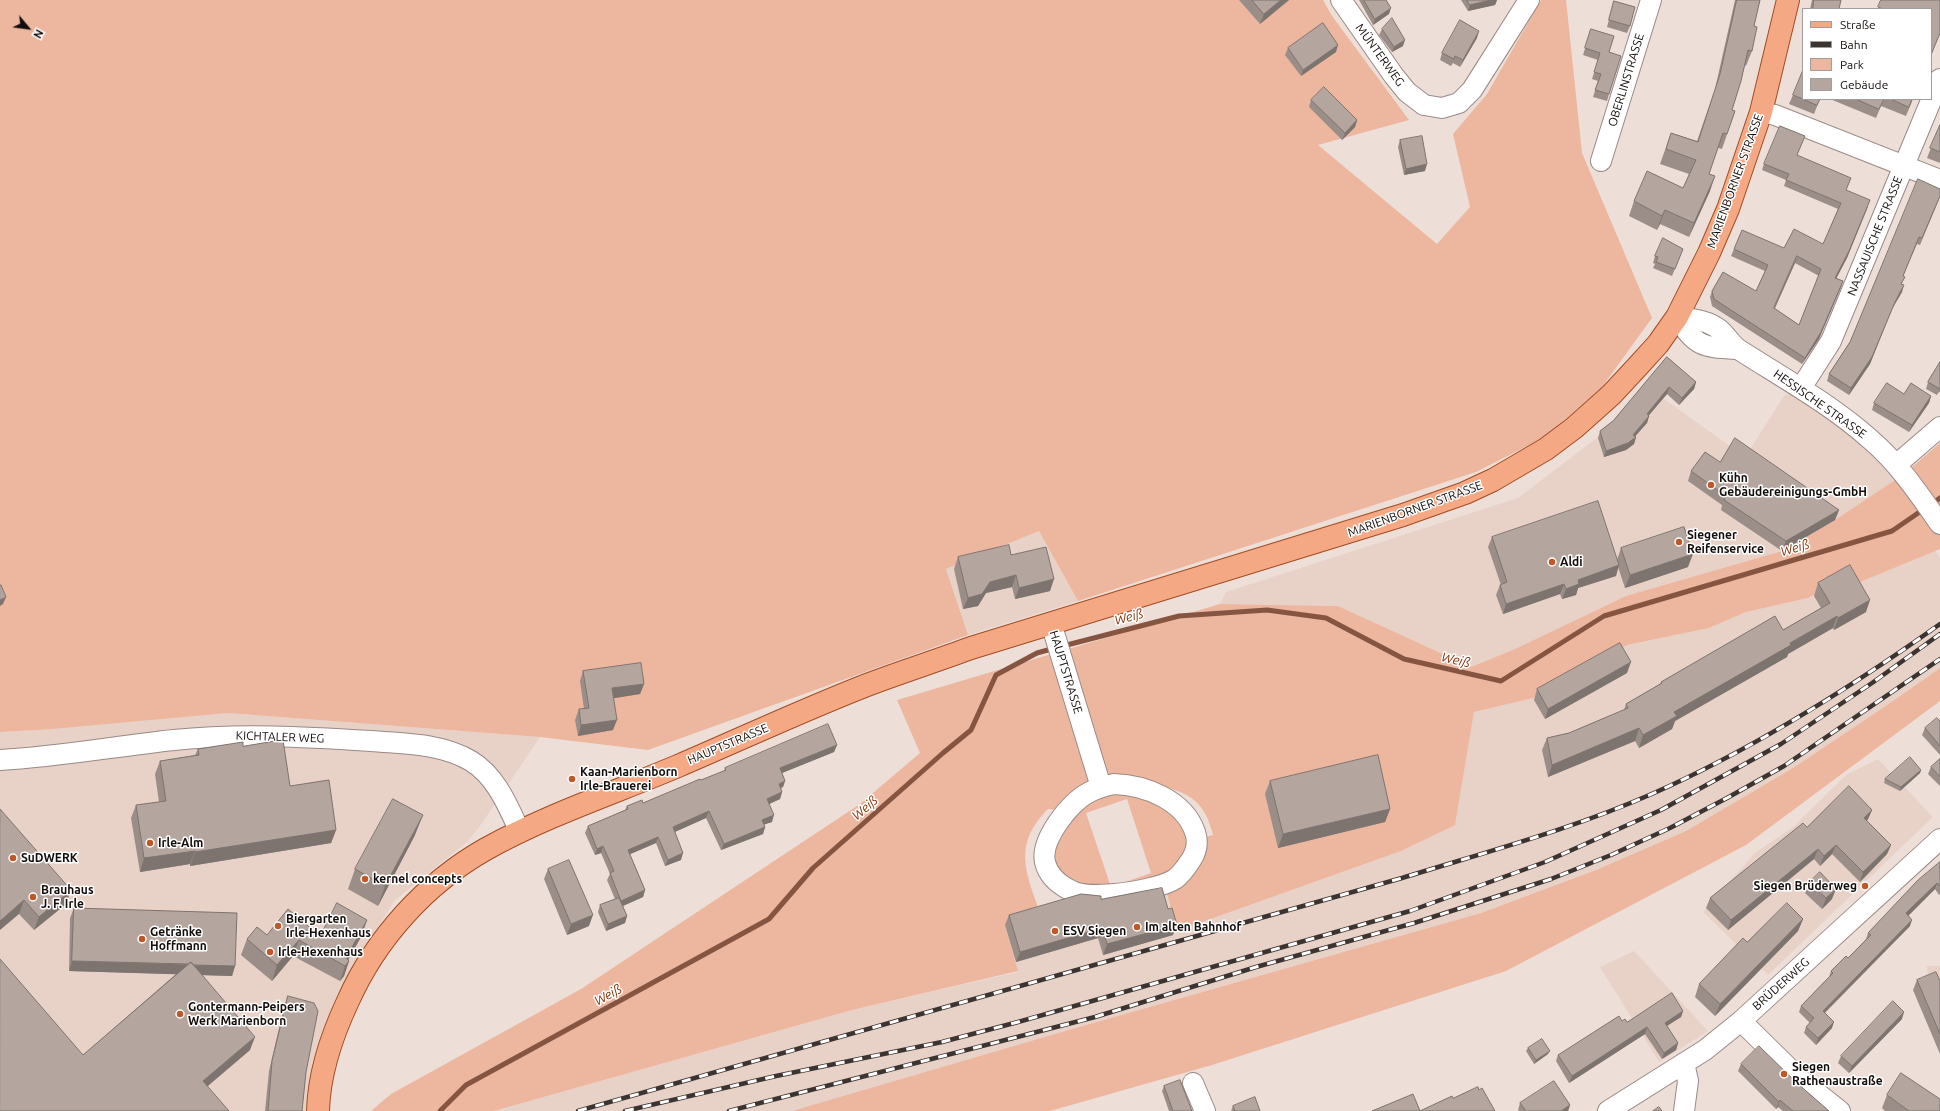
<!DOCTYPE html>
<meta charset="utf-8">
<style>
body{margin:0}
#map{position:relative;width:1940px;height:1111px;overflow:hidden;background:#eeded8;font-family:Ubuntu,sans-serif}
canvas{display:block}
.legend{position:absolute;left:1802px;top:8px;width:130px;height:92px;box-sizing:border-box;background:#fff;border:1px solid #a09e9d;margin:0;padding:5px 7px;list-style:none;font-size:12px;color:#120d0b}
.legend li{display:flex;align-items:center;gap:8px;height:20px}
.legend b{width:20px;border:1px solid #a09e9d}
.north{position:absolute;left:8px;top:8px;width:40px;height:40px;-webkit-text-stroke:3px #fff;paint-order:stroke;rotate:119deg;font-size:11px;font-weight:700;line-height:16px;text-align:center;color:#120d0b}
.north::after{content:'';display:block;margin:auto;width:14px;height:18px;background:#120d0b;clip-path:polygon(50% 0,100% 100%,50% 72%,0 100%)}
</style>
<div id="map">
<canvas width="1940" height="1111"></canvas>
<ul class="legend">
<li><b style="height:5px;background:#f5a884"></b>Straße</li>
<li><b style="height:5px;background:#3b3431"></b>Bahn</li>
<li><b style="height:11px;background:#edb69f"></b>Park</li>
<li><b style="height:11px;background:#b4a59f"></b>Gebäude</li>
</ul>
<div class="north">N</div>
</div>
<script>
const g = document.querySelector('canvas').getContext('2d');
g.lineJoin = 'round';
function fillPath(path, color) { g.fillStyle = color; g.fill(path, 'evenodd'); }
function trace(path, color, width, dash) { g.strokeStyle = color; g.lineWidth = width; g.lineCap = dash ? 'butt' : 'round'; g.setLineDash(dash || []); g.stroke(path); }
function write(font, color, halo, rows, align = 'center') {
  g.font = font + ' Ubuntu,sans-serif'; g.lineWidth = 3; g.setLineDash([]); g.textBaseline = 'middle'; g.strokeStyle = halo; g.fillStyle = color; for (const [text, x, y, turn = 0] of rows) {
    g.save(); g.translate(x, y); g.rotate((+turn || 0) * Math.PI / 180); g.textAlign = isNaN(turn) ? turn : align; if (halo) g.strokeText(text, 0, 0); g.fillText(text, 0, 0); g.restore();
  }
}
fillPath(new Path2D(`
 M1646 386 1745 457 1784 396 1801 388 1904 474 1835 520 1782 551 1626 596 1515 649 1471 667 1338 606 1220 604 1226 592 1518 498 1610 428Z
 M1039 531 1078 601 968 635 946 569Z
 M1935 550 1940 558V668L1893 701 1793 768 1686 831 1596 870 1481 913 1065 1031 792 1111H494L852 1010 1018 972 1005 925 1162 880 1177 931 1401 851 1455 824 1474 712 1533 698 1627 645 1709 628 1746 612 1808 598 1846 577 1860 582Z
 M228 713 540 737 480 826 467 842 394 901 358 961 313 1062 312 1111H0V732L53 729Z
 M1878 759 1933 817 1768 975 1703 912 1755 853 1793 827 1846 775Z
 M1634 951 1708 1031 1659 1062 1600 967Z
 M1927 966H1940V979L1928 980Z`), '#e8d1c7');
fillPath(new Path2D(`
 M0 0H1323L1332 16 1409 120 1318 145 1437 244 1470 207 1453 134 1487 94 1541 0H1566L1582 153 1652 318 1602 387 1545 437 1476 472 1078 601 1039 531 946 569 968 635 648 750 540 737 228 713 53 729 0 732Z
 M1940 443V549L1860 582 1846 577 1808 598 1746 612 1709 628 1627 645 1533 698 1474 712 1455 825 1401 851 1177 931 1164 883 1106 895 1049 872 1066 811 1048 809C1012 845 1026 873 1041 915L1005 925 1018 971 852 1010 494 1111H371L391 1094 581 989 860 804 920 753 897 700 1220 604 1338 606 1471 667 1515 649 1626 596 1782 551 1835 520 1904 474ZM1149 783C1185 791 1204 797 1213 835L1197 839ZM1127 799 1151 873 1111 887 1086 813Z
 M1940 668V701L1746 845 1506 971 1212 1065 1050 1111H792L1065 1031 1481 913 1596 870 1686 831 1793 768 1893 701Z`), '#edb69f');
trace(new Path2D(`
 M1930 505 1940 498
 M1063 646 1179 616 1267 610 1326 618 1404 659 1501 681 1604 616 1892 531 1924 509
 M440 1111 466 1085 769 919 813 868 943 753 971 730 996 675 1037 653 1055 648`), '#865541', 5);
const minor = new Path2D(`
 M1341 0 1394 76 1407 92 1424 105 1442 108 1459 103 1472 90 1529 0
 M1761 112 1775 115 1940 180
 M1601 161 1651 0
 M1677 317C1692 319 1708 320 1720 330 1728 337 1732 346 1741 351 1785 379 1832 405 1871 440 1899 464 1919 494 1940 524
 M1677 317C1696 347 1702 347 1737 349
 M1801 388 1831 341 1940 79
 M1896 465 1940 427
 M1051 623 1101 787
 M0 760C58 757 117 746 174 740 240 733 306 737 371 741 405 744 441 743 471 761 496 776 508 806 520 832
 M1114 784C1145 785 1184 800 1195 832 1198 841 1197 851 1191 860 1187 866 1182 874 1175 879 1163 887 1130 893 1114 894 1101 895 1082 897 1070 890 1058 884 1048 875 1045 862 1040 840 1070 802 1088 793 1096 788 1105 786 1114 784Z
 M1741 1021 1801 1080 1840 1111
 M1684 1063 1688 1081 1684 1111
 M1193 1083 1205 1111
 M1608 1111 1705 1050 1741 1021 1940 839`);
const major = new Path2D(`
 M318 1111C319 1073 332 1035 348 1001 376 938 426 883 486 849 547 815 614 793 678 766 741 739 803 710 867 685 901 672 936 661 971 648L1403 515 1465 493 1493 480 1546 449 1574 428 1611 395 1638 366 1658 344 1677 317 1709 253 1728 209 1761 112 1788 0`);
trace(minor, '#998a85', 22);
trace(major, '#a14c24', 24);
trace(minor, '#fff', 20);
trace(major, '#f5a884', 22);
const rail = new Path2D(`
 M578 1111 1402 878C1486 852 1573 829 1654 793 1755 748 1850 688 1940 624
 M625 1111 776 1076 942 1042 1018 1022 1410 911 1545 862 1661 810 1781 744 1872 683 1940 634
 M729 1111 1095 1017 1256 967 1414 923 1551 879 1611 855 1670 828 1727 798 1784 766 1940 659`);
trace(rail, '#3b3431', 4.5);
trace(rail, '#fff', 3, [9]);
fillPath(new Path2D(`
 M1239 0H1289L1260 24Z
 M1359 0H1386L1389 14 1373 25Z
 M1461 0H1497L1495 5 1468 11Z
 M1735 0H1760L1754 26 1752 51 1746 66 1745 65 1732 110 1735 111 1722 149 1718 148 1709 174 1710 191 1689 237 1660 224 1657 230 1629 216 1634 201 1683 188 1689 174 1660 164 1671 133 1697 141 1715 89Z
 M1812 0H1841L1839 9H1810Z
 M1614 1 1630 26 1627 33 1607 27Z
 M1382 29 1403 46 1392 52 1379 35Z
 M1591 29 1609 52V94L1607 101 1593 97 1598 81 1592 79 1598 60 1583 55Z
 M1477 38 1460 67 1453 63 1451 66 1440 60 1442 53Z
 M1288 48 1336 52 1301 76 1285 55Z
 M1793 95 1803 99H1820L1814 114 1789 104Z
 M1830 99H1913L1906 116 1881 106 1876 118Z
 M1311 100 1357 120 1355 127 1342 140 1309 107Z
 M1940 125V163L1927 158Z
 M1805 136 1797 155 1846 190 1868 207 1847 258 1836 278 1843 281 1841 288 1819 339 1802 364 1712 306 1710 297 1712 291H1756L1765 271 1731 256 1734 249 1784 248 1823 244 1838 209 1784 186 1786 180 1762 170 1764 164ZM1795 263 1819 276 1799 325 1774 308Z
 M1400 140 1425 171 1404 175 1398 147Z
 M1940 197 1920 245 1917 244 1903 276 1902 284V292L1892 309 1870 364 1849 395 1827 381 1829 374 1850 342Z
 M1683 249 1672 276 1653 268 1655 264 1653 263 1655 256Z
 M1667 357 1696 382 1694 389 1679 405 1667 394 1649 415V416L1647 423 1635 436 1636 437 1634 444 1626 450 1604 457 1598 438 1600 431 1613 421Z
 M1940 362V392H1939L1937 395 1926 389 1928 382Z
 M1904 394 1931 396 1929 403 1909 432 1872 410 1874 403Z
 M1720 462 1839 510 1835 520 1782 551 1721 510 1722 505 1688 481 1691 471Z
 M1492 537 1617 560 1621 548 1688 567 1625 588 1618 567 1616 576 1578 588 1576 595 1562 599 1560 594 1503 614 1496 595 1500 585H1501L1488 547Z
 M1011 555 1050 591 1015 599 1012 587 986 593 978 606 963 609 954 569 958 557Z
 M1818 583 1866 612 1834 630 1833 628 1788 654 1787 657 1675 721 1672 729 1639 748 1635 741 1548 777 1542 750 1547 738 1569 733 1624 710 1626 704 1660 684 1661 682 1783 630 1821 608 1814 596Z
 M583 671 644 684 640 694 614 698 613 730 578 736 575 720 579 709H584L580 681Z
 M1627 673 1545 719 1534 700 1537 689Z
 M1940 721V755L1922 735 1925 728Z
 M837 745 834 752 782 773 785 781 783 787 781 788 782 792 780 799 769 804 772 822 764 824 765 827 763 834 721 850 706 818 675 832 681 860 665 866 656 843 630 854 645 890 643 897 623 906 627 916 625 923 606 931 598 912 600 905 615 899 607 880 610 874 601 853 595 855 585 833 588 826 625 810 627 806 643 803 701 780 724 771 725 768Z
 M243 746 290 786 336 830 331 843 190 866V864L140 872 131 818 136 805 159 802 155 774 160 761 195 755 198 749Z
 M1940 759V786L1928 774 1931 767Z
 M1921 770 1920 773 1900 791 1884 783 1885 779Z
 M1270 781 1390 809 1385 822 1278 848 1265 794Z
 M0 809 66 904 34 930 19 914Z
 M1872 810 1868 819 1867 821 1891 845 1887 854 1860 882 1832 854 1820 866 1814 859 1728 930 1706 908 1710 898 1807 827Z
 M415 835 378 906 348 889 355 869Z
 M1940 862V894L1939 895 1935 889 1908 916 1910 926 1825 1013 1832 1028 1816 1045 1804 1033 1806 1027 1810 1023 1799 1012 1801 1006 1829 977 1831 971 1848 958 1866 939 1868 933Z
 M548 869 589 926 567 935 544 879Z
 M1809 883 1832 899 1822 909 1805 893Z
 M1101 899 1173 935 1103 955 1098 938 1016 962 1005 925 1009 915Z
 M74 908 235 966 232 976 202 975 250 1050 208 1086 83 1055 176 974 69 971 70 918Z
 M1803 919 1798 931 1715 1016 1695 997 1699 984 1747 942Z
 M267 935 320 936 362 935 348 960 349 961 344 976 340 981 293 956 272 981 241 955 247 939Z
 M1917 980 1940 981V1054L1913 990Z
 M288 996 306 1072 302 1111H265L269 1071 284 1007Z
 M1683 1011 1681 1017 1667 1026 1678 1043 1676 1050 1662 1059 1645 1034 1569 1083 1556 1061 1558 1055 1622 1021 1627 1022Z
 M1902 1019 1849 1073 1838 1063 1841 1056Z
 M1528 1048 1548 1054 1534 1064 1526 1051Z
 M1741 1064 1797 1083 1829 1111H1783L1778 1107 1776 1109 1738 1071Z
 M1164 1086 1192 1111H1169L1162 1091Z
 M1887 1095 1940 1111H1885L1882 1108Z
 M1520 1103 1570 1105 1568 1111H1519L1518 1110Z
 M1233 1106 1260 1111H1231Z`), '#9b8e89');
fillPath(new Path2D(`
 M1281 0H1289L1260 24 1264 14Z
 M1491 0H1497L1495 5 1468 11 1470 5Z
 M1391 8 1389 14 1373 25 1375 19Z
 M1479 31 1477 38 1460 67 1463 60Z
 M1405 40 1403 46 1392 52 1394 47Z
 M1338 45 1336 52 1301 76 1303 70Z
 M1357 120 1355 127 1342 140 1345 133Z
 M1427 164 1425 171 1404 175 1406 169Z
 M1715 176 1710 191 1689 237 1694 223Z
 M1870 200 1847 258 1833 285 1835 278Z
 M1665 210 1660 224 1657 230 1662 216Z
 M1797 256 1795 263 1772 315 1774 308Z
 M1843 281 1819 339 1802 364 1805 358Z
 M1904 285 1902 292 1892 309 1870 364 1849 395 1851 388Z
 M1696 382 1694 389 1679 405 1682 398Z
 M1669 387 1667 394 1644 421 1647 414Z
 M1931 396 1929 403 1909 432 1912 425Z
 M1649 416 1647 423 1631 441 1636 437 1634 444 1626 450 1604 457 1606 451 1633 435Z
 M1839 510 1835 520 1782 551 1786 541Z
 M1693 554 1688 567 1625 588 1630 575Z
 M1619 565 1616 576 1578 588 1576 595 1562 599 1566 589 1578 580Z
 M1016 575 1012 587 986 593 978 606 963 609 968 598 990 582Z
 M1054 579 1050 591 1015 599 1019 588Z
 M1564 584 1560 594 1503 614 1506 604Z
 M6 597 3 604 0 606V600Z
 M1870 600 1866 612 1834 630 1838 618Z
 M1837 616 1833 628 1788 654 1787 657 1675 721 1672 729 1639 748 1643 735 1674 712Z
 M1631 662 1627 673 1545 719 1548 709Z
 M644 684 640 694 609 699 612 688Z
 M617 720 613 730 578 736 581 725Z
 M1639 728 1635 741 1548 777 1552 765Z
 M837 745 834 752 777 775 780 768Z
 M1921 770 1920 773 1900 791 1901 787Z
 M785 781 783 787 776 790 779 784Z
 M782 792 780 799 765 806 767 799Z
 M1390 809 1385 822 1278 848 1283 834Z
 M1872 810 1868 819 1860 827 1864 818Z
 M709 811 706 818 670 834 673 827Z
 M423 815 415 835 378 906 385 886Z
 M774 815 772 822 760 826 762 820Z
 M765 827 763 834 721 850 724 844Z
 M336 830 331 843 190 866 195 852Z
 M658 837 656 843 626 856 628 850Z
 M1836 845 1832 854 1820 866 1824 856Z
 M1891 845 1887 854 1860 882 1863 872Z
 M603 846 601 853 595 855 597 849Z
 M1818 849 1814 859 1728 930 1731 920Z
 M195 851 190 864 140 872 144 858Z
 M683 853 681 860 665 866 668 860Z
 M1937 883 1935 889 1904 920 1906 913Z
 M1836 889 1832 899 1822 909 1826 898Z
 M71 890 66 904 34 930 39 917Z
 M645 890 643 897 618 908 621 901Z
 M24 900 19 914 0 930V921Z
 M593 915 589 926 567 935 571 924Z
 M627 916 625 923 606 931 608 924Z
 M1803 919 1798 931 1715 1016 1720 1004Z
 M367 920 362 935 345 966 346 958Z
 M1912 920 1910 926 1820 1017 1823 1011Z
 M1177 925 1173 935 1103 955 1107 944Z
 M1102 928 1098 938 1016 962 1020 952Z
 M299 940 293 956 272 981 277 965Z
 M72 961 235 966 232 976 69 971Z
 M349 961 344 976 340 981 345 966Z
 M1683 1011 1681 1017 1662 1029 1665 1023Z
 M1904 1012 1902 1019 1849 1073 1852 1066Z
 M1834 1022 1832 1028 1816 1045 1818 1038Z
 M1647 1027 1645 1034 1569 1083 1572 1076Z
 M255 1037 250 1050 198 1094 203 1081Z
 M1678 1043 1676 1050 1662 1059 1664 1053Z
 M1550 1051 1548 1054 1534 1064 1536 1060Z
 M1780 1100 1778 1107 1776 1109 1779 1102Z
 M1570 1105 1568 1111H1561Z`), '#7e746f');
const building = new Path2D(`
 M1252 0H1281L1264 14Z
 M1364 0H1386L1391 8 1375 19Z
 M1467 0H1491L1470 5Z
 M1737 0H1760L1754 26 1757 27 1752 51 1748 50 1741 81 1732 110 1735 111 1727 134 1723 133 1709 174 1715 176 1694 223 1665 210 1662 216 1634 201 1647 171 1683 188 1696 160 1666 149 1671 133 1698 142 1720 74Z
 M1814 0H1841L1839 9H1813Z
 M1881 0H1940V33L1931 55V9H1883L1878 7Z
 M1614 1 1635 7 1630 26 1609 20Z
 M1392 18 1405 40 1394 47 1382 29Z
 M1460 20 1479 31 1463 60 1455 56 1454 59 1442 53Z
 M1323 23 1338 45 1303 70 1288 48Z
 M1591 29 1614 36 1609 52 1621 56 1609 94 1595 90 1601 74 1594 72 1600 53 1585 48Z
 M1803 70V99L1793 95Z
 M1324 87 1357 120 1345 133 1311 100Z
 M1803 99H1820L1817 105Z
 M1856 99H1884L1879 109Z
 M1891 99H1912L1909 107Z
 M1940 125V152L1930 148Z
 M1780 126 1805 136 1797 155 1851 178 1846 190 1870 200 1849 251 1835 278 1843 281 1821 332 1805 358 1714 299 1712 291 1723 272 1756 291 1768 265 1734 249 1742 230 1784 248 1794 229 1823 244 1841 203 1786 180 1789 174 1764 164ZM1797 256 1821 269 1799 325 1774 308Z
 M1422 136 1427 164 1406 169 1400 140Z
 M1918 179 1940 189V196L1922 238 1919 237 1903 276 1905 277 1901 284 1904 285 1895 302 1872 357 1851 388 1829 374 1850 342Z
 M1663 238 1683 249 1675 269 1656 262 1658 257 1655 256Z
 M1667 357 1696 382 1682 398 1669 387 1647 414 1649 416 1633 435 1636 437 1628 443 1606 451 1600 431 1613 421Z
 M1940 362V389L1928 382Z
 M1887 383 1904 394 1911 383 1931 396 1912 425 1874 403Z
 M1735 438 1839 510 1786 541 1724 500 1726 496 1691 471 1705 452 1720 462Z
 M1598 501 1619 565 1578 580 1579 584 1566 589 1564 584 1506 604 1500 585 1507 582 1492 537Z
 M1684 527 1693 554 1630 575 1621 548Z
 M1009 545 1011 555 1046 547 1054 579 1019 588 1016 575 990 582 982 594 968 598 958 557Z
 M1850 565 1870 600 1838 618 1837 616 1790 643 1791 645 1674 712 1677 716 1643 735 1639 728 1552 765 1547 738 1569 733 1628 708 1626 704 1662 683 1661 682 1775 616 1783 630 1830 603 1818 583Z
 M0 585H1L6 597 0 600Z
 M1620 643 1631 662 1548 709 1537 689Z
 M641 663 644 684 612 688 617 720 581 725 579 709 589 708 583 671Z
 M1937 718 1940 721V746L1925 728Z
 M828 724 837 745 780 768 785 781 779 784 782 792 767 799 774 815 762 820 765 827 724 844 709 811 673 827 683 853 668 860 658 837 628 850 645 890 621 901 610 873 614 871 603 846 597 849 588 826 628 809 627 806 642 800 643 803 700 779 701 780 726 770 725 768Z
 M283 740 290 786 329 780 336 830 195 852V851L144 858 136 805 166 801 160 761 199 755 198 749 243 742V746Z
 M1378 755 1390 809 1283 834 1270 781Z
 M1910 757 1921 770 1901 787 1885 779Z
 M1940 759V777L1931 767Z
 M1849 786 1872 810 1864 818 1891 845 1863 872 1836 845 1824 856 1818 849 1731 920 1710 898 1803 823 1807 827Z
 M393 799 423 815 385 886 355 869Z
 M0 809 71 890 39 917 24 900 0 921Z
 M569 860 593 915 571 924 548 869Z
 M1940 862V886L1937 883 1906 913 1912 920 1823 1011 1834 1022 1818 1038 1806 1027 1814 1018 1801 1006 1833 973 1831 971 1846 956 1848 958 1871 935 1868 933 1918 880Z
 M1820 872 1836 889 1826 898 1809 883Z
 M1162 888 1168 909 1172 908 1177 925 1107 944 1102 928 1020 952 1009 915 1081 894 1101 896V899Z
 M619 898 627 916 608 924 600 905Z
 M337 903 367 920 346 958 349 961 345 966 299 940 277 965 247 939 257 927 267 935 288 909 320 936Z
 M1787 903 1803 919 1720 1004 1699 984 1743 938 1747 942Z
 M74 908 237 913 235 966 193 965 191 962 188 964 72 961Z
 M0 959 83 1055 191 962 255 1037 203 1081 229 1111H0Z
 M1936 972 1940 981V1034L1917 980Z
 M1672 993 1683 1011 1665 1023 1678 1043 1664 1053 1647 1027 1572 1076 1558 1055 1619 1016 1622 1021 1625 1019 1627 1022Z
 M288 996 314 1003 318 1011 306 1072 302 1111H268L272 1061Z
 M1893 1001 1904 1012 1852 1066 1841 1056Z
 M1542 1039 1550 1051 1536 1060 1528 1048Z
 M1759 1046 1797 1083 1829 1111H1793L1780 1100 1779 1102 1741 1064Z
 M1901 1073 1940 1099V1111H1909L1887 1095Z
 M1180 1080 1192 1111H1173L1164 1086Z
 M1554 1081 1570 1105 1561 1111H1526L1520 1103Z
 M1478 1087 1479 1090 1482 1088 1495 1111H1372L1413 1094 1420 1111 1452 1096 1453 1098Z
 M1255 1097 1260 1111H1235L1233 1106Z
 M1659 1107 1662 1111H1653Z`);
fillPath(building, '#b4a59f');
trace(building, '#7e746f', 1);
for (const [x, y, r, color] of [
 [1711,485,4,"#be5829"],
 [1679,542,4,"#be5829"],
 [1552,562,4,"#be5829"],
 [572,779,4,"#be5829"],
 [150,843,4,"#be5829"],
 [13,858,4,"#be5829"],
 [365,879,4,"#be5829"],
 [1865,886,4,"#be5829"],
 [33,897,4,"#be5829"],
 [278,926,4,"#be5829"],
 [1137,927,4,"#be5829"],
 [1055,931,4,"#be5829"],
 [142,939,4,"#be5829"],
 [270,952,4,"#be5829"],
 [180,1014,4,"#be5829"],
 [1784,1074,4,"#be5829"]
]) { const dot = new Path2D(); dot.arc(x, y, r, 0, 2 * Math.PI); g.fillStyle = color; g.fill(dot); trace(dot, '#fff', 1.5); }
write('12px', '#120d0b', '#fff', [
 ["MÜNTERWEG",1380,55,54],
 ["OBERLINSTRASSE",1626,80,-73],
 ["MARIENBORNER STRASSE",1735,181,-70],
 ["NASSAUISCHE STRASSE",1875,236,-68],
 ["HESSISCHE STRASSE",1820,404,35],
 ["MARIENBORNER STRASSE",1415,509,-20],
 ["HAUPTSTRASSE",1066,672,73],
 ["KICHTALER WEG",280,737,2],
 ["HAUPTSTRASSE",728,744,-23],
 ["BRÜDERWEG",1781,984,-42]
]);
write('bold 12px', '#120d0b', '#fff', [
 ["Kühn",1719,478],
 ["Gebäudereinigungs-GmbH",1719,492],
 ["Siegener",1687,535],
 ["Reifenservice",1687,549],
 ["Aldi",1560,562],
 ["Kaan-Marienborn",580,772],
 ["Irle-Brauerei",580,786],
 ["Irle-Alm",158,843],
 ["SuDWERK",21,858],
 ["kernel concepts",373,879],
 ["Siegen Brüderweg",1857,886,"right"],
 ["Brauhaus",41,890],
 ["J. F. Irle",41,904],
 ["Biergarten",286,919],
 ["Irle-Hexenhaus",286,933],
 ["Im alten Bahnhof",1145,927],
 ["ESV Siegen",1063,931],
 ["Getränke",150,932],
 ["Hoffmann",150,946],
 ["Irle-Hexenhaus",278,952],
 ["Gontermann-Peipers",188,1007],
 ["Werk Marienborn",188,1021],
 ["Siegen",1792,1067],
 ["Rathenaustraße",1792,1081]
], 'left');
write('italic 13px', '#863306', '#fff', [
 ["Weiß",1795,548,-17],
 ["Weiß",1129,617,-15],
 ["Weiß",1456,660,13],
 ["Weiß",865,808,-41],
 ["Weiß",608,995,-29]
]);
</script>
